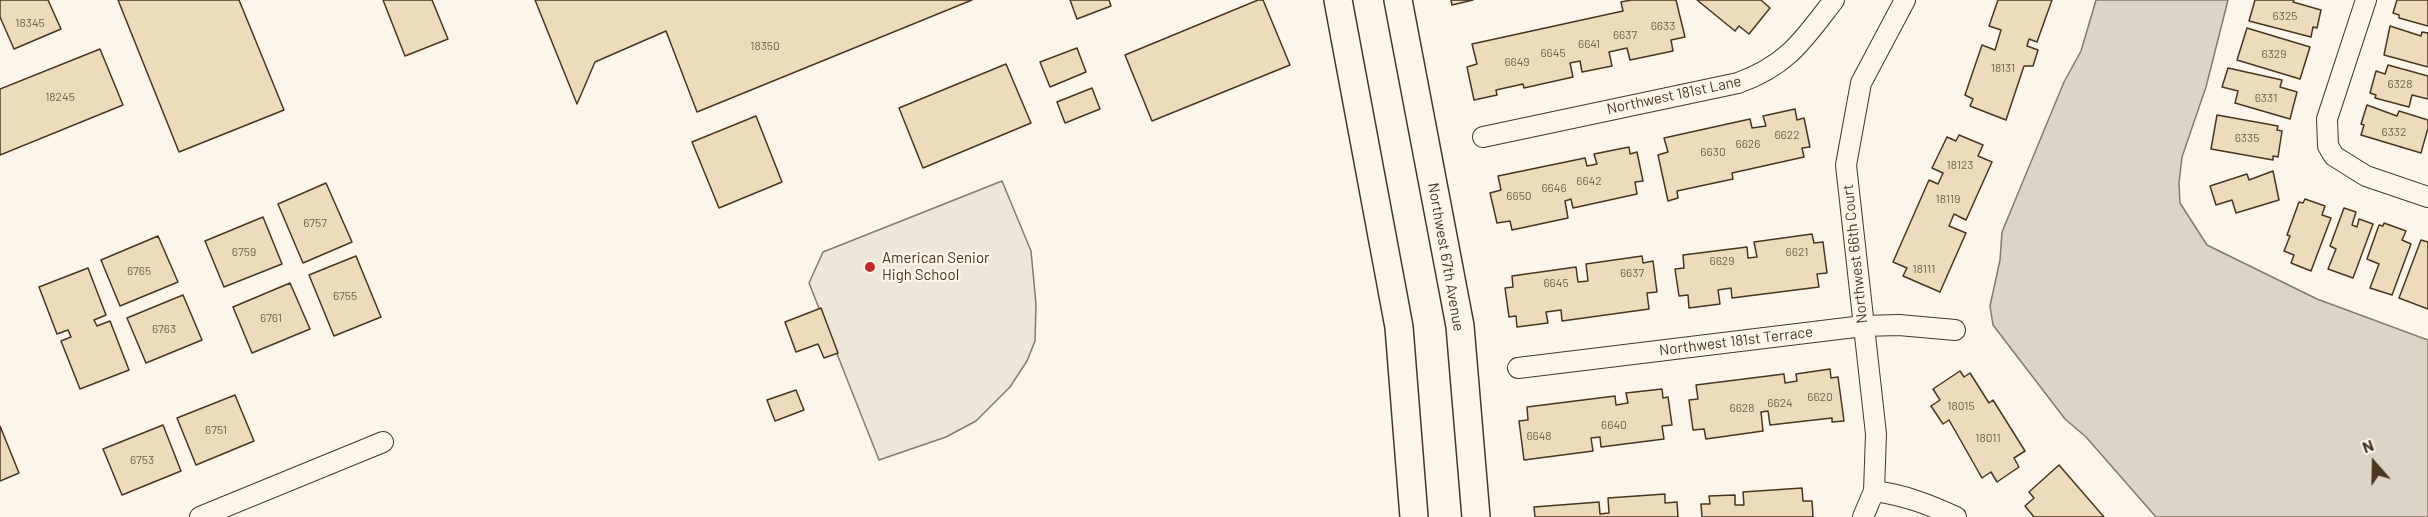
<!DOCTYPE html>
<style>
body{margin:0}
#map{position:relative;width:2428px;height:517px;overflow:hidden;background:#fbf6e9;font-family:Barlow,sans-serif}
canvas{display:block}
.north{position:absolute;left:2344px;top:433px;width:60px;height:60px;-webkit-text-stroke:4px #fbf6e9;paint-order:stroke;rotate:340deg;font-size:16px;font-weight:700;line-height:24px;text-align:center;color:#4a3520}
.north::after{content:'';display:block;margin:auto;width:21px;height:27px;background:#4a3520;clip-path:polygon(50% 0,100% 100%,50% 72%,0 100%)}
</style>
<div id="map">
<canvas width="2428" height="517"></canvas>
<div class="north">N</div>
</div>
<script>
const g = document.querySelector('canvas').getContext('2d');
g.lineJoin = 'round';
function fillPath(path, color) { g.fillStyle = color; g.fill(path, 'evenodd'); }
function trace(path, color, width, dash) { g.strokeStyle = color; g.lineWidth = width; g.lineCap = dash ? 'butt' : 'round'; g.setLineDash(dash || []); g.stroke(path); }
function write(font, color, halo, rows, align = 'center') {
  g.font = font + ' Barlow,sans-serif'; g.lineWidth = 4.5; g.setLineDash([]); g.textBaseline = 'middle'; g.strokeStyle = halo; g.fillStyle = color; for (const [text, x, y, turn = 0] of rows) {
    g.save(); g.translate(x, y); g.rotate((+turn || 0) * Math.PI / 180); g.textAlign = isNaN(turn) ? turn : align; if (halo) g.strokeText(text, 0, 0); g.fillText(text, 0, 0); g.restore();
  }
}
const green = new Path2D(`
 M1002 181 1031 251 1036 304 1035 341 1027 361 1010 387 976 421 946 437 879 460 809 283 823 252Z`);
fillPath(green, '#ede6d9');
trace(green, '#887966', 1.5);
const water = new Path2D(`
 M2096 0H2228L2206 87 2182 157 2179 183 2180 203 2207 245 2317 299 2428 340V517H2156L2086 437 2065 419 1993 325 1990 306 2000 260 2002 232 2064 82 2081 51Z`);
fillPath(water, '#dcd4c6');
trace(water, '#887966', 1.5);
const building = new Path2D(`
 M0 0H48L61 29 14 49 0 17Z
 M118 0H239L284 110 179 152Z
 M383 0H432L448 39 405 56Z
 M535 0H972L697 112 666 31 595 62 577 104Z
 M1070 0H1109L1111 6 1077 19Z
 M1258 0H1263L1290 65 1152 121 1125 55Z
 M1451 0H1473L1452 5Z
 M1631 0H1676L1685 37 1671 40 1673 51 1630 60 1627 48 1609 52 1612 66 1582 72 1580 61 1570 63 1573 77 1524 88 1523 84 1496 90 1497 95 1474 100 1467 67 1477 64 1472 44 1623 11 1621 2Z
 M1697 0H1761L1770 8 1749 34 1739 26 1735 31Z
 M1998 0H2052L2037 42 2029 39 2027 46 2038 50 2033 66H2024L2006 120 1970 106 1973 99 1965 95 1982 45 1995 50 2001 30 1989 26Z
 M2255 0H2294L2293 2 2321 10 2317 28 2313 27 2311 37 2249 21Z
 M2397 0H2428V26L2399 18V15L2393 13Z
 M2390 26 2421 36 2422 32 2428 33V67L2384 55Z
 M2247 28 2310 47 2300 79 2237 60Z
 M1077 48 1086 72 1050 87 1040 62Z
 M100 49 123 105 0 155V89Z
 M1006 64 1031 123 923 168 899 108Z
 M2388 65 2428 76V99L2412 95 2409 107 2375 98 2376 95 2370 93 2376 71 2385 74Z
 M2228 68 2282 80 2280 87 2297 92 2290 119 2235 103 2238 91 2222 87Z
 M1092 88 1100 109 1065 123 1057 102Z
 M2367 105 2397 116 2399 111 2428 120V128L2421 153 2361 135 2364 125 2361 124Z
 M1795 109 1797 120 1804 118 1810 147 1802 148 1804 157 1732 173 1733 179 1677 191 1678 198 1668 201 1658 155 1668 152 1664 138 1750 119 1752 128 1766 126 1763 116Z
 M2217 115 2278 126 2277 130 2282 131 2278 157 2273 156V160L2211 149Z
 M756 116 782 182 719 208 692 142Z
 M1959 135 1983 145 1978 156 1992 162 1966 220 1954 214 1949 226 1966 233 1940 292 1903 276 1907 268 1893 262 1929 180 1938 184 1943 173 1932 168 1947 137 1956 141Z
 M1629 147 1630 154 1637 152 1643 181 1635 182 1637 194 1573 208 1571 199 1565 201 1568 218 1512 230 1510 221 1497 223 1490 193 1501 190 1498 176 1585 158 1587 166 1597 164 1594 154Z
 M2273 171 2279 200 2236 213 2232 200 2216 205 2210 186 2247 174 2249 180Z
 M326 183 352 242 303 263 278 204Z
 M2305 199 2325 206 2322 215 2331 218 2311 271 2291 263 2294 255 2284 251 2290 236 2287 235 2299 202 2303 203Z
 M2344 208 2356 212 2352 225 2357 227 2359 219 2373 224 2353 278 2328 269 2336 249 2330 246Z
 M263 217 282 264 224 287 205 241Z
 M2384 223 2406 231 2402 240 2411 244 2392 295 2370 288 2379 264 2367 259 2379 225 2383 226Z
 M1812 234 1814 243 1823 242 1827 273 1817 274 1819 287 1732 298 1731 288 1718 290 1720 304 1689 308 1688 295 1679 296 1675 269 1684 268 1683 255 1747 247 1748 258 1757 257 1754 242Z
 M158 236 178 282 120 306 101 260Z
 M2421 240 2428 242V309L2399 298Z
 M356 256 381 317 334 336 309 275Z
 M1642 256 1643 263 1653 261 1657 292 1647 293 1649 309 1562 321 1561 310 1546 312 1548 323 1517 327 1516 316 1509 317 1505 288 1513 287 1512 276 1576 267 1578 282 1588 281 1586 264Z
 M88 268 106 315 94 320 97 326 110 321 129 370 80 389 61 341 71 337 68 330 57 334 39 287Z
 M290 283 310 329 252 353 233 307Z
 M183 295 202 340 146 363 127 318Z
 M821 308 838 353 824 358 818 344 796 352 785 322Z
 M1830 369 1831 378 1838 377 1844 421 1832 422V418L1770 425 1768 411 1761 412 1763 431 1706 439 1704 429 1693 430 1689 400 1698 399 1696 385 1784 374 1785 383 1797 381 1796 374Z
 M1960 371 1964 377 1970 373 1989 403 1993 400 2025 451 2014 458 2019 467 1997 482 1991 472 1982 478 1949 420 1943 424 1931 406 1940 400 1933 389Z
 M1662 389 1663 398 1668 397 1672 425 1662 426 1664 439 1601 447 1600 437 1591 438 1593 451 1524 460 1519 421 1528 420 1527 407 1615 396 1616 405 1628 403 1626 393Z
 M796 390 804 410 775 421 767 400Z
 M235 395 254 441 196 465 177 418Z
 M163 425 181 471 122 495 103 449Z
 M0 426 19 473 0 481Z
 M2059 465 2104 517H2034L2025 506 2034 498 2029 492Z
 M1802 488 1803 501H1812L1813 517H1702L1701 504H1710L1709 496 1735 495V505H1744L1743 492Z
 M1665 494V503L1677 502 1678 517H1535L1534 507 1599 502 1600 514 1609 513 1608 498Z`);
fillPath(building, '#ecdcbc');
trace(building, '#4a3520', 1.5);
const street = new Path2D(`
 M2366 0 2327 119 2328 146 2334 156 2366 176 2428 197
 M1483 137 1738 83C1788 65 1803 40 1834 0
 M1518 368 1863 326 1899 325 1955 330
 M1874 491C1904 495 1928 504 1956 517
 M200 517 383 442
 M1863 517 1874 491 1876 434 1846 165 1861 83 1905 0`);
const secondary = new Path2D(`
 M1338 0 1399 327 1414 517
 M1398 0 1460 326 1476 517`);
trace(street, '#4a3520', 22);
trace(secondary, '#4a3520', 30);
trace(street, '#fbf6e9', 20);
trace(secondary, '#fbf6e9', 27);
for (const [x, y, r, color] of [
 [870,267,6,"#c62828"]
]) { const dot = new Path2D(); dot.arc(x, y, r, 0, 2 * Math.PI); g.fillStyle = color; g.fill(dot); trace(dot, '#fbf6e9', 2); }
write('12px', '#725f47', null, [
 ["6325",2285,16],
 ["18345",30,23],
 ["6633",1663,26],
 ["6637",1625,35],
 ["6641",1589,44],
 ["18350",765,46],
 ["6645",1553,53],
 ["6329",2274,54],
 ["6649",1517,62],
 ["18131",2003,68],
 ["6328",2400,84],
 ["18245",60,97],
 ["6331",2266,98],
 ["6332",2394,132],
 ["6622",1787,135],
 ["6335",2247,138],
 ["6626",1748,144],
 ["6630",1713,152],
 ["18123",1960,165],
 ["6642",1589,181],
 ["6646",1554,188],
 ["6650",1519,196],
 ["18119",1948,199],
 ["6757",315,223],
 ["6759",244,252],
 ["6621",1797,252],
 ["6629",1722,261],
 ["18111",1924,269],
 ["6765",139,271],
 ["6637",1632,273],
 ["6645",1556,283],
 ["6755",345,296],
 ["6761",271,318],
 ["6763",164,329],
 ["6620",1820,397],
 ["6624",1780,403],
 ["18015",1961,406],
 ["6628",1742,408],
 ["6640",1614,425],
 ["6751",216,430],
 ["6648",1539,436],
 ["18011",1988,438],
 ["6753",142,460]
]);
write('15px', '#4a3520', '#fbf6e9', [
 ["Northwest 181st Lane",1674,95,-12],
 ["Northwest 66th Court",1855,254,-96],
 ["Northwest 67th Avenue",1446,257,80],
 ["Northwest 181st Terrace",1736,341,-7]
]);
write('15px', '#4a3520', '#fbf6e9', [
 ["American Senior",882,258],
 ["High School",882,275]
], 'left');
</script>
